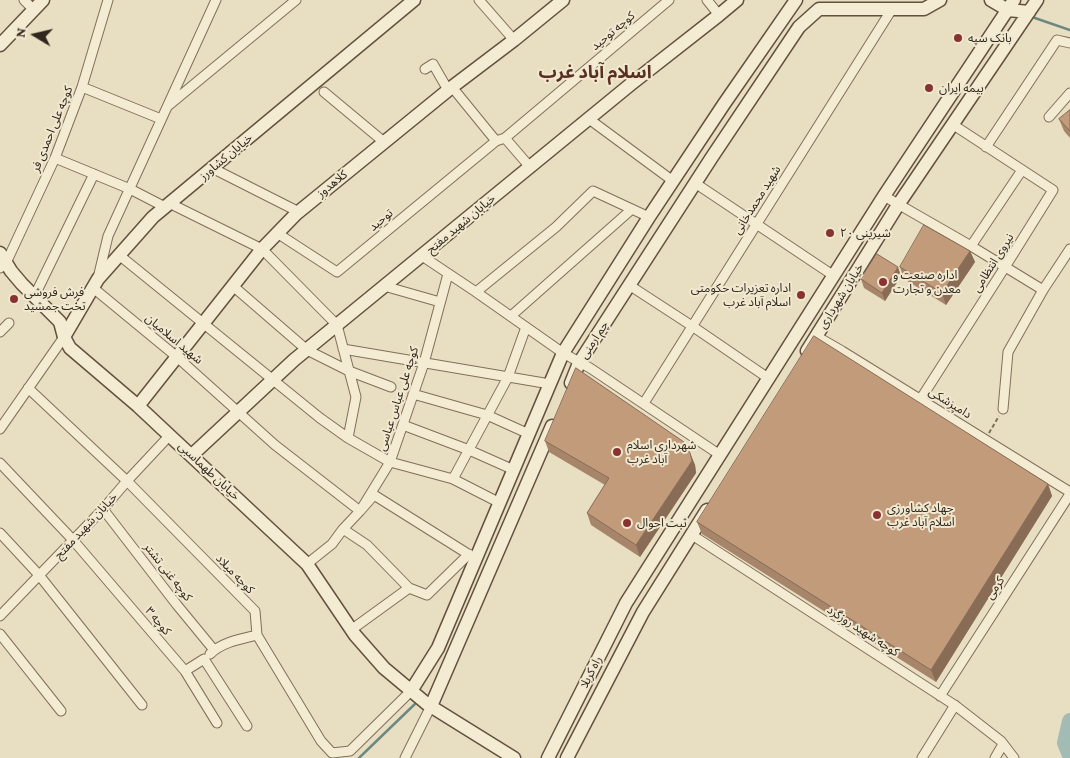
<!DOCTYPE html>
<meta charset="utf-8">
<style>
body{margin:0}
#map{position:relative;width:1070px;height:758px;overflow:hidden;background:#e8dec1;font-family:"Crimson Pro",serif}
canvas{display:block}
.north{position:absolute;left:10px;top:10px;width:50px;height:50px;-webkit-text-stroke:4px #f1e8d0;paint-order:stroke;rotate:279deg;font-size:14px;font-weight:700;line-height:20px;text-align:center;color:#31271d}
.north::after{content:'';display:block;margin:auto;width:18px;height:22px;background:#31271d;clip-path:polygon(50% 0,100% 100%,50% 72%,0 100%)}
</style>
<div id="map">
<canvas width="1070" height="758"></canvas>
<div class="north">N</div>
</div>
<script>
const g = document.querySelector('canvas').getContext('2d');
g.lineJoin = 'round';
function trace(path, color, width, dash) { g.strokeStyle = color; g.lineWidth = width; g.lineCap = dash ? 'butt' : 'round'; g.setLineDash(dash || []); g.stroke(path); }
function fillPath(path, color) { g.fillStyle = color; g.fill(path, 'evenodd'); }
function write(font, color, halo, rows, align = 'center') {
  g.font = font + ' "Crimson Pro","Noto Sans Arabic",serif'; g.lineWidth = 4; g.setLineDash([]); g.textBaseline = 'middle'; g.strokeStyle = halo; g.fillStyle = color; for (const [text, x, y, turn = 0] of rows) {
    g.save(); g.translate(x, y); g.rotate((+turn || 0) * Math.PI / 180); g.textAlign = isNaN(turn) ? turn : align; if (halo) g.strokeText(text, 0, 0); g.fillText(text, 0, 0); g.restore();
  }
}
trace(new Path2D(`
 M1032 17 1070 30
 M359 758 417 702`), '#6c8882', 2.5);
trace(new Path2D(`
 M1070 721 1065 743 1070 755`), '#a3bbb5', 16);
const street = new Path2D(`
 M24 0 34 10
 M479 0 514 40
 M707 0 719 15
 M425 69 433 64 448 90
 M82 87 161 119
 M452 87 496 141 505 138 530 167
 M324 92 384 142
 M169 105 296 0
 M1049 117 1070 93
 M589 119 673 181
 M505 138 669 0
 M986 147 1057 40 1070 43
 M55 158 130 189 165 207
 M212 168 299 212
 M695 183 834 276
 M884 196 971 246 1043 290
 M169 203 262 249 337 325 356 397 348 438
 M277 233 337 272 496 141
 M971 246 1022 170
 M119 255 320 418 348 438 390 462 453 479 500 503
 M422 256 476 292 563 353 590 368 720 455
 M0 268 6 263 55 158 82 87 108 0
 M98 278 108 236 216 0
 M629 285 692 326 768 378
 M233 286 307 350 349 371 391 387
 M384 286 440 302
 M92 287 177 357 275 445 360 511 374 495 476 559
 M476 292 556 227 593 191 649 217
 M34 297 94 174
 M511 316 632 209
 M0 332 9 323
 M816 336 842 351 1070 492
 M343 349 550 384
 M28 388 127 481 255 611 257 635 321 741 332 753 350 751 411 691
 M413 394 487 415 529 434
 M920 400 1005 267 1053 190 952 124
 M644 403 892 9
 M1003 409 1008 352 1043 290 1070 249
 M403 425 469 450 514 470
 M0 429 64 337
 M0 463 73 540 185 671 217 723
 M453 479 508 377 526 327
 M103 509 177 605 214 650
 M343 529 367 545 409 588 351 630
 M0 533 39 575 142 705
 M692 535 956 706 1001 741 1014 758
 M307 564 332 544 343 529 360 511 390 462 424 363 448 274
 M409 588 427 595 469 554
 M0 616 103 509 127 481 170 435
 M0 634 61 711
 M210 654C222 642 241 639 257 635
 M185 671 204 659 247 726
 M940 696 1070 494
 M405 758 431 706
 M922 758 955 705
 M995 758 1003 744`);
const secondary = new Path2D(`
 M991 0 1008 10 1029 12
 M819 9H924L940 0
 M0 45 43 0
 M0 253 11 271 22 284 60 322 64 337 70 348 138 406 307 564 355 635 384 668 427 704 514 758
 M64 337 98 279 153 217 414 0
 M807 351 898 205 1037 0
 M571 383 579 363 712 157 799 27 819 9
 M138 406 262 249 296 214 452 87 514 40 563 0
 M192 455 294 360 631 84 719 15 737 0
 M411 691 438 648 563 353 649 217 724 104 796 0
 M431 706 552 426
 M548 758 626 603 884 196 1014 0
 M567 758 643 612 707 510`);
trace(street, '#806f5b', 11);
trace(secondary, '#62513e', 15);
trace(new Path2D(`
 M989 433 999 416`), '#806f5b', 2, [4, 2.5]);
trace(street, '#f4ebd3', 9);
trace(secondary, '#f4ebd3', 12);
fillPath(new Path2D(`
 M1070 110V138L1064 131 1059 119Z
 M970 251 975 262 946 305 904 279 900 267Z
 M901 276 885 301 864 288 861 279Z
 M545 441 690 453 695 465 696 473 640 557 591 525 587 513 605 485 549 452Z
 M1048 484 1052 496 936 682 702 534 697 522Z`), '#a7856a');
fillPath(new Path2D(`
 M970 251 975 262 946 305 942 293Z
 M898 267 901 276 885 301 882 293Z
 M690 453 695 465 696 473 640 557 636 545Z
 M1048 484 1052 496 936 682 931 670Z`), '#886c56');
const building = new Path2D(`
 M1070 110V131L1059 119Z
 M924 225 970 251 942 293 900 267Z
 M877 254 898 267 882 293 861 279Z
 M814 336 1048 484 931 670 697 522Z
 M576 368 684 442 690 453 692 461 636 545 587 513 609 478 545 441Z`);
fillPath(building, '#c29b7b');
trace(building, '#886c56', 1);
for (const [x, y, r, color] of [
 [958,38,5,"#883331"],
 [929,88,5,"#883331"],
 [830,233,5,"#883331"],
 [883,282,5,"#883331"],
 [801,295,5,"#883331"],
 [14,299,5,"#883331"],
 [617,452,5,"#883331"],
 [877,515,5,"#883331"],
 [627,523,5,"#883331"]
]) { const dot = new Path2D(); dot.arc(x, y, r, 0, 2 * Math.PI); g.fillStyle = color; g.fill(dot); trace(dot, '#f1e8d0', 2); }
write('12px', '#31271d', '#f1e8d0', [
 ["کوچه توحید",613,31,-40],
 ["کوچه علی احمدی فر",52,129,-68],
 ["خیابان کشاورز",226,157,-40],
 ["کلاهدوز",332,184,-39],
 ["شهید محمدخانی",757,200,-58],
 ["توحید",381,220,-40],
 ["خیابان شهید مفتح",461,224,-40],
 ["نیروی انتظامی",993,263,-58],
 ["خیابان شهرداری",841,296,-58],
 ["شهید اسلامیان",174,339,40],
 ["چم ارمنی",594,340,-57],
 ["کوچه علی عباس عباسی",398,399,-72],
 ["دامپزشکی",950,403,32],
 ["خیابان طهماسبی",209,471,43],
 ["خیابان شهید مفتح",86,526,-47],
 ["کوچه غنی تشتر",168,572,52],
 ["کوچه میلاد",235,574,46],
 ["کرمی",995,588,-57],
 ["کوچه ۳",158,621,50],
 ["کوچه شهید روزگرد",863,631,33],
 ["راه کربلا",591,672,-63]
]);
write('12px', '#31271d', '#f1e8d0', [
 ["بانک سپه",968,38],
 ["بیمه ایران",939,88],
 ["شیرینی ۲۰",840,233],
 ["اداره صنعت و",893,275],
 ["معدن و تجارت",893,289],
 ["اداره تعزیرات حکومتی",791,288,"right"],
 ["اسلام آباد غرب",791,302,"right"],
 ["فرش فروشی",24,292],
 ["تخت جمشید",24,306],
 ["شهرداری اسلام",627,445],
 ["آباد غرب",627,459],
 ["جهاد کشاورزی",887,508],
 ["اسلام آباد غرب",887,522],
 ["ثبت احوال",637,523]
], 'left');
write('bold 18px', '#592f22', '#f1e8d0', [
 ["اسلام آباد غرب",595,72]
]);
</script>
